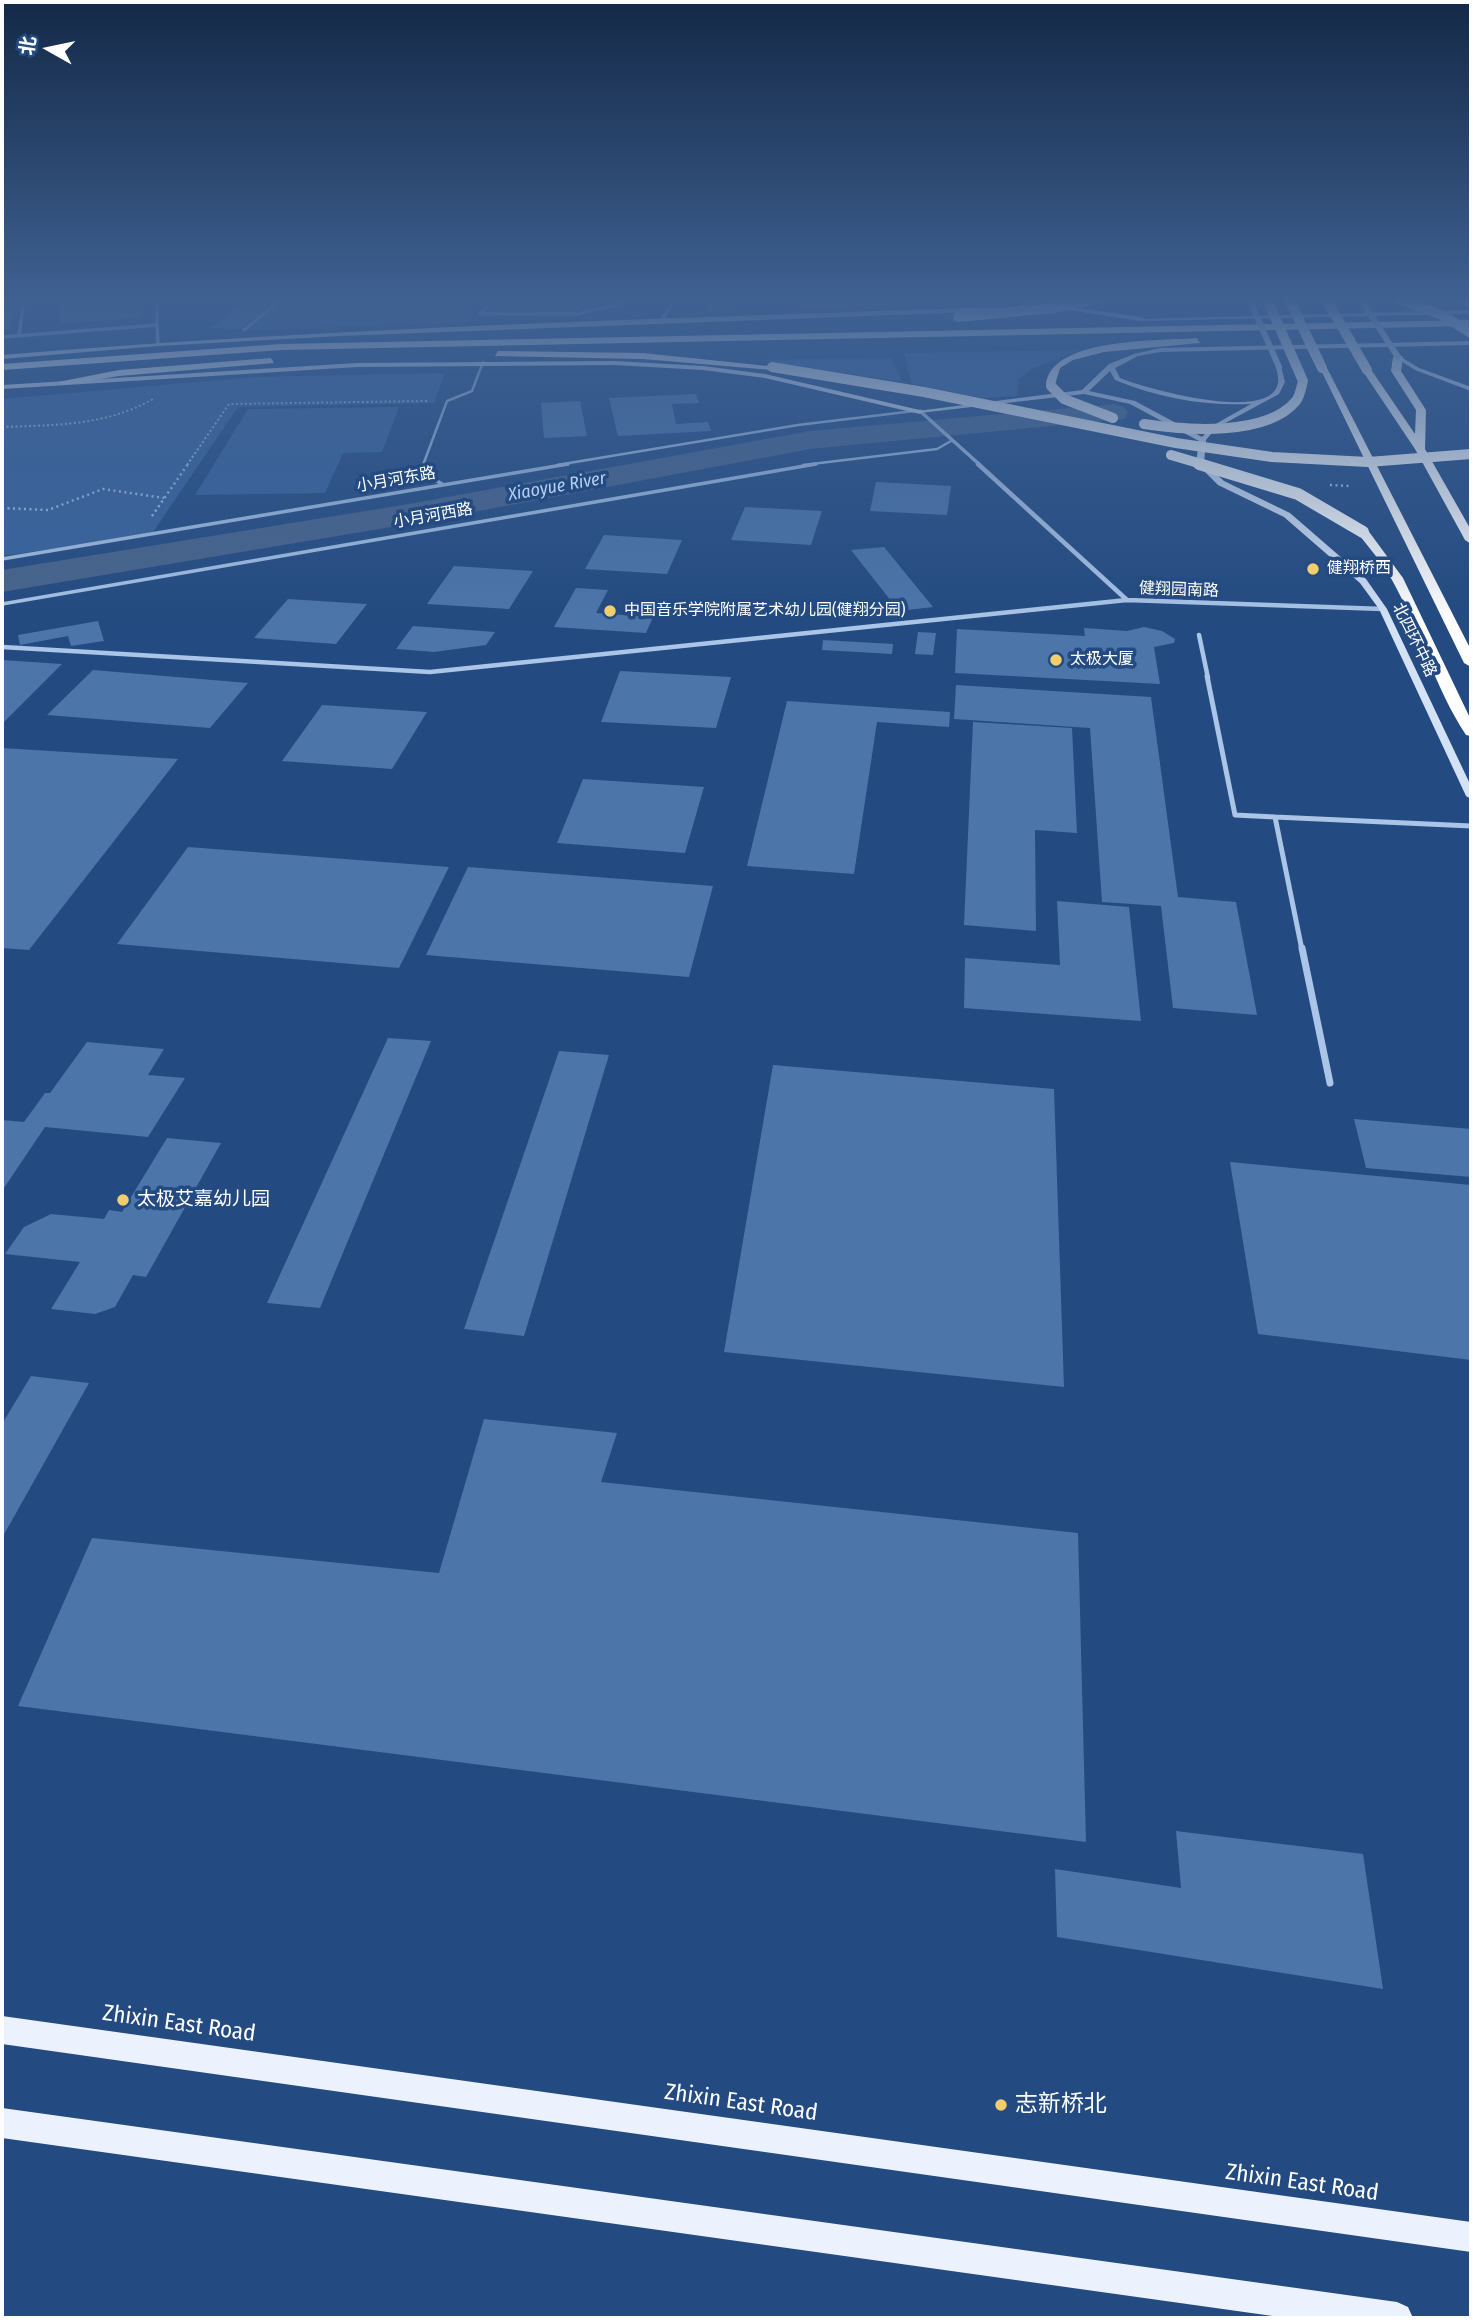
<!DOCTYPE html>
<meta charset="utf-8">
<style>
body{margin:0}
#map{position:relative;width:1473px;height:2320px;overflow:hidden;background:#244b81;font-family:"Fira Sans Condensed","Noto Sans SC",sans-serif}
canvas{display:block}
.frame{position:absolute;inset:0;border:4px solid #fff;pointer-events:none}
.north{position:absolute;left:14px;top:14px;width:70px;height:70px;-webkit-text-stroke:5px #244b81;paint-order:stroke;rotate:279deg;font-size:19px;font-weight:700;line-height:28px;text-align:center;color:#fff}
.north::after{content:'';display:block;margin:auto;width:24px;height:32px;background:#fff;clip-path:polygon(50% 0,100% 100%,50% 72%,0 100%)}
</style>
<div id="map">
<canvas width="1473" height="2320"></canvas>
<div class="frame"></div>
<div class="north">北</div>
</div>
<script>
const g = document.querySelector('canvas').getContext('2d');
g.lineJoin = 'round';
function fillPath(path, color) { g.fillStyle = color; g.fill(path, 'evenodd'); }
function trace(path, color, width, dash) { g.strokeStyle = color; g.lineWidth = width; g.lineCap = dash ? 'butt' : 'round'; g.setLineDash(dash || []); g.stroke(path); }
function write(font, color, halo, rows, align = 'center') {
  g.font = font + ' "Fira Sans Condensed","Noto Sans SC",sans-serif'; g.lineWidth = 7; g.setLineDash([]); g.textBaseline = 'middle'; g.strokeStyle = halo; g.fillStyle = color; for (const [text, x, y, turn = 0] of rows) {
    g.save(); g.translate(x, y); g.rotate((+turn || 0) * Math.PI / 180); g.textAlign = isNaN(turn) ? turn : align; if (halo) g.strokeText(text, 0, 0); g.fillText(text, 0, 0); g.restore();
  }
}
fillPath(new Path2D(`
 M286 299H473L470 322 247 330Z
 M1080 350 1033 368 1018 379 1017 396 982 398 912 384 904 353Z
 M892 358 902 382 761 360Z
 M445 373 434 403 238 407 151 535 2 556V399L254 377Z
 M399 407 382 452 343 453 325 493 195 495 248 409Z`), '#38649e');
fillPath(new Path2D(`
 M1114 404 1124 407 1128 413 1124 419 810 449 409 524 2 592V570L409 504 810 431Z`), '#48648b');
fillPath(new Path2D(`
 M2 299H16L10 329H2Z
 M61 299H141L142 317 59 324Z
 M248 299H278L241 329 211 328Z
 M528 299H611L567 313 500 312 508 304Z
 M714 299H740L734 313 708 312Z
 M797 299 814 300H949L936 304 801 308Z
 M696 394 699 403 672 404 676 424 708 422 711 431 618 436 609 398Z
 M580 401 587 436 544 438 541 403Z
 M876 482 951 486 947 515 870 511Z
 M745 507 822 511 811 545 731 540Z
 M604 535 682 540 667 574 585 569Z
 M884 547 933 607 899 611 851 550Z
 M454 566 533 571 509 609 427 604Z
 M576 588 608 590 596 613 653 617 646 633 554 627Z
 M288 599 367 604 336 644 254 638Z
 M98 621 104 641 71 646 68 636 20 645 18 635Z
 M413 626 495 632 486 645 434 652 396 649Z
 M1144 627 1162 631 1175 639 1174 643 1154 647 1160 684 955 673 957 629 1085 636 1084 628 1127 631Z
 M918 632 936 633 933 655 915 654Z
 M823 640 893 644 892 654 822 650Z
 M2 660 62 664 2 724Z
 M93 670 248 683 210 728 47 715Z
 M620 671 731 677 716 728 601 722Z
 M956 685 1151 697 1178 897 1236 902 1257 1015 1173 1008 1161 906 1102 902 1090 728 954 719Z
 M787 701 950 712 949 727 877 722 854 874 747 866Z
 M322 705 427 712 392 769 282 761Z
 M973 722 1072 728 1077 833 1035 830 1036 931 964 925Z
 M2 748 178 759 29 950 2 948Z
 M583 779 704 787 685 853 557 843Z
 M188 847 449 867 399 968 117 944Z
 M468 867 713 886 689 977 426 955Z
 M1057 901 1129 907 1141 1021 964 1008 965 958 1060 965Z
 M388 1038 431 1041 320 1308 267 1303Z
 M87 1042 164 1049 148 1075 185 1078 148 1137 45 1127 2 1191V1120L24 1122 45 1093H50Z
 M559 1051 609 1055 524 1336 464 1329Z
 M773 1065 1054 1089 1064 1387 724 1352Z
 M1354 1119 1471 1129V1177L1366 1168Z
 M167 1138 221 1143 146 1277 133 1275 115 1307 95 1314 51 1309 80 1262 5 1254 24 1227 51 1214 104 1219 109 1210 122 1212Z
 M1230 1162 1471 1185V1360L1258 1334Z
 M31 1376 89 1383 2 1538V1424Z
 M484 1419 617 1433 601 1482 1078 1533 1086 1842 18 1706 92 1538 439 1573Z
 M1176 1831 1363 1854 1383 1989 1057 1937 1055 1869 1181 1888Z`), '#4c75a9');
trace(new Path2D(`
 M2 427C54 425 106 426 153 399
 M187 465 229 404 427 401`), '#aac5e7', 2, [2, 2.5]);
trace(new Path2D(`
 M1330 485 1350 486
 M2 508 48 510 103 489 164 498
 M152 516 188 464`), '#aac5e7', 2.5, [2, 3.5]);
trace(new Path2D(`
 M423 465 447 401 472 391 483 362
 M557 465 798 425 914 411
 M803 465 937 449 951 441`), '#aac5e7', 2.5);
trace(new Path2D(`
 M424 464 421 472 442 484
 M2 559 568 464
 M2 604 816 464`), '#aac5e7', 3.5);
trace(new Path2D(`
 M157 299V325
 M493 299 480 314H577L623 303 626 299
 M662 321 674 299
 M244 330 282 299
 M19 336 24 299
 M2 337 157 325 158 344
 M920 411 980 465`), '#aac5e7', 3.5);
trace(new Path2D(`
 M978 464 1127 600
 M1199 635 1208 678
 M2 647 430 672 1127 600 1383 609`), '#aac5e7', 4.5);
trace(new Path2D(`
 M1207 676 1235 815 1275 817 1302 950
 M1275 817 1471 826`), '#aac5e7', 5);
trace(new Path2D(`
 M1302 948 1330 1083`), '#aac5e7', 7);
fillPath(new Path2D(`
 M1037 299H1047L1021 308 1018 306Z
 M1471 310V314L1140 321 1137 319Z
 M1471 341V345L1160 352 1138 356 1115 368 1120 378C1144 388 1271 424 1278 383 1279 378 1277 372 1276 367L1281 366 1285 382 1279 394 1216 428 1206 440 1204 463 1224 481 1290 513 1366 579 1387 609 1471 786V799L1466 796 1379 609 1360 583 1284 517 1218 485 1196 463 1199 441 1130 404 1084 394 920 413 917 411 1082 390 1109 364 1134 354 1160 348ZM1110 371 1115 380C1159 398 1204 406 1251 404L1212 426 1202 437 1135 401 1089 391Z
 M1398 355 1419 368 1471 387V391L1415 370 1396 358Z`), '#d4e2f6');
fillPath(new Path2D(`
 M1047 303 1140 317 1144 319 1140 321 1050 307Z
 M994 307 997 311 340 336 158 346 2 359V355C332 327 663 319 994 307Z
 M615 361 703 366 765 374 924 411 920 414 765 378 703 370 615 365 357 367 2 389V385L357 363Z
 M2 2016 1471 2222V2252L2 2044Z
 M2 2108 1397 2302 1408 2307 1413 2318H1287L2 2138Z`), '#ecf2fd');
fillPath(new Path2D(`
 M1455 299 1471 303V309Z
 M1471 320V326L281 350 2 370V364L281 344Z
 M1197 338 1200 343 1104 352 1073 360 1060 368 1054 388 1046 386C1048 337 1161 341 1197 338Z
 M498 351 643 353 777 367 772 370 643 359 495 356Z
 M1398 354 1403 357 1401 371 1426 410 1425 449 1471 530V544L1465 540 1415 449 1362 370 1370 368 1415 434 1416 410 1391 371 1393 357Z
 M271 358 274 363 119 376 63 385 58 382 119 370Z
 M1319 366 1327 368 1471 650V667L1464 663Z
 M1359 529H1367L1403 578 1471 720V736L1466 735C1434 687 1420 630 1392 580 1382 562 1369 548 1357 532Z`), '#fff');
trace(new Path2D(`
 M1249 299 1279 367
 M1361 300 1398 357`), '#d4e2f6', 6);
trace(new Path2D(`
 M1289 299 1322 368
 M1326 299 1367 370
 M1399 299 1442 315 1471 333
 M958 317 1053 308 1096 299
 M772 367 924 392 1176 443 1272 457 1368 462 1471 454
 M1051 386 1064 399 1113 418
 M1144 424C1185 430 1266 437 1296 401 1300 396 1301 388 1303 381L1267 299
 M1171 455 1205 465`), '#fff', 10);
trace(new Path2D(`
 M1199 464 1298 494 1363 532`), '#fff', 12);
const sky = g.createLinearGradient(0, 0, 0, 624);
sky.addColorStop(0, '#142947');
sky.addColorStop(0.48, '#3f6192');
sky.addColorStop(1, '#3f619200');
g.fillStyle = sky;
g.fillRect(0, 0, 1473, 624);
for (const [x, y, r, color] of [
 [1313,569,7,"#f2cd6e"],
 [610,611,7,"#f2cd6e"],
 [1056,660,7,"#f2cd6e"],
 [123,1200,7,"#f2cd6e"],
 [1001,2105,7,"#f2cd6e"]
]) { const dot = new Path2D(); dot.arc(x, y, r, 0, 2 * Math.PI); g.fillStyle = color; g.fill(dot); trace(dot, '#244b81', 2.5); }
write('16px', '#fff', '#244b81', [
 ["小月河东路",396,480,-10],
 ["小月河西路",433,516,-10],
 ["健翔园南路",1179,590,2],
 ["北四环中路",1414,640,64]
]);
write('16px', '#fff', '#244b81', [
 ["健翔桥西",1327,569],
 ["中国音乐学院附属艺术幼儿园(健翔分园)",624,611],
 ["太极大厦",1070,660]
], 'left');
write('italic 18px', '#b6cfee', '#244b81', [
 ["Xiaoyue River",557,487,-10]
]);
write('19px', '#fff', '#244b81', [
 ["太极艾嘉幼儿园",137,1200]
], 'left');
write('23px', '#fff', '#244b81', [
 ["Zhixin East Road",179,2024,8],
 ["Zhixin East Road",741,2103,8],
 ["Zhixin East Road",1302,2183,8]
]);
write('23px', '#fff', '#244b81', [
 ["志新桥北",1015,2105]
], 'left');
</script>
